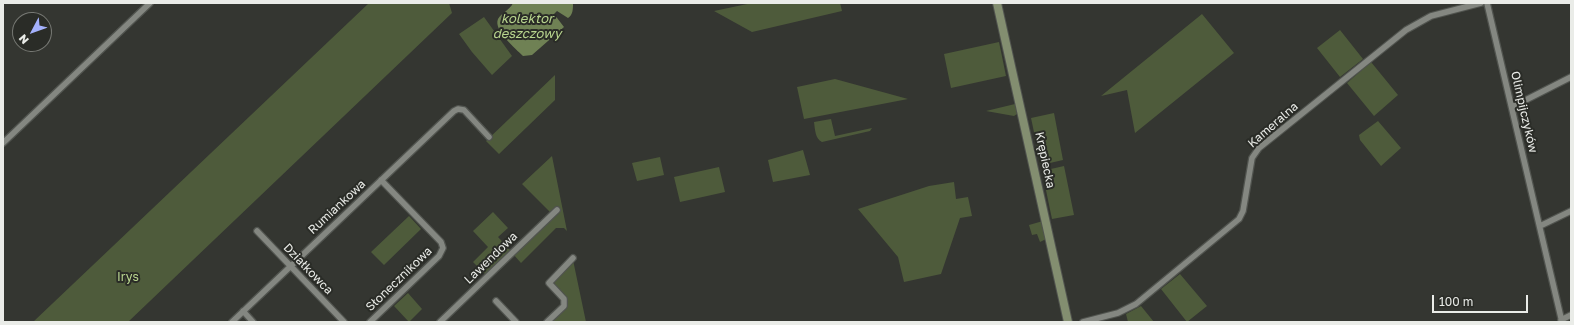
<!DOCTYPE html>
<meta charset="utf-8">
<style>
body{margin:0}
#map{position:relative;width:1574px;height:325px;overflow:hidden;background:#343631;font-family:"Golos Text",sans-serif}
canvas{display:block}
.frame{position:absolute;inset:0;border:4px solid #eaece8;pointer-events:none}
.north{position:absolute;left:12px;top:12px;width:40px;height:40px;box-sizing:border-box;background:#2a2c27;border:1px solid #777974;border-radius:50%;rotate:229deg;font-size:11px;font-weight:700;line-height:16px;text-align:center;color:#eaece8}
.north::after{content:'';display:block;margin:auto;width:14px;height:18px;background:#a4b1fc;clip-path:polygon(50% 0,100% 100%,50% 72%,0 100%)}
.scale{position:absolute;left:1432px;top:295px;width:96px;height:18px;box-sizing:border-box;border:2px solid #eaece8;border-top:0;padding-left:5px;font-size:12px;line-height:14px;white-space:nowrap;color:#eaece8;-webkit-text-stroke:3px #2a2c27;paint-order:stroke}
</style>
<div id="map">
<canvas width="1574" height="325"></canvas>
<div class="frame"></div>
<div class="north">N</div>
<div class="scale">100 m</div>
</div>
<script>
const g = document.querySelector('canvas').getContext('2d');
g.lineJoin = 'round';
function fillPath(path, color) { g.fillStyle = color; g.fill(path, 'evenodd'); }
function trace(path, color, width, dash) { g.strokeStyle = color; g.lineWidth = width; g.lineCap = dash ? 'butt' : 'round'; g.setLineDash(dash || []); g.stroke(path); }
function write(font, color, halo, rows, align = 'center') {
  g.font = font + ' "Golos Text",sans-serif'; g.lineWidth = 4; g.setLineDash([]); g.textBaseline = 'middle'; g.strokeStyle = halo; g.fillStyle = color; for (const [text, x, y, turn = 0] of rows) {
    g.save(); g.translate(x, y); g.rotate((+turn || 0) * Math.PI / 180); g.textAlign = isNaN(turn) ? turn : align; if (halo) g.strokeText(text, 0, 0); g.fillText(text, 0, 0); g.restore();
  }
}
fillPath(new Path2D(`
 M369 3H449L452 13 128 322H33Z
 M752 3H840L842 11 752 32 714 11Z
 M1202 14 1234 53 1135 133 1127 90 1101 96Z
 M484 17 512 56 492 75 472 52 459 34Z
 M1340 30 1363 59 1340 77 1317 48Z
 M999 42 1006 76 951 88 944 54Z
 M1371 62 1398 95 1374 116 1347 83Z
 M555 75V100L499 154 486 141Z
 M835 79 908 99 804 119 797 87Z
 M1015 104 1017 114 1014 116 986 111Z
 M1054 113 1063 160 1041 165 1031 118Z
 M831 119 835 136 872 128 870 131 822 142C815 139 815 129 814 122Z
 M1378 121 1401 148 1381 166 1360 140 1359 135Z
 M803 150 810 175 773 182 768 160Z
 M552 156 567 231 564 228H556L521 263 513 254 551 213 522 184Z
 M660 157 664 175 637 181 632 163Z
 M1064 166 1074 215 1052 219 1042 171Z
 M719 167 725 192 680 202 674 177Z
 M954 182 956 199 968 197 972 216 960 218 941 274 904 282 898 257 858 209 929 186Z
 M493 212 508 228 498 237 511 251 486 275 473 262 488 247 473 231Z
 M409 216 421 229 384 265 371 252Z
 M1043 221 1046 239 1040 242 1037 234 1032 235 1029 225Z
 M573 260 586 322H549L567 305V299L555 286 554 281Z
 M1180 274 1207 306 1187 322 1161 289Z
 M408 293 422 309 409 322 394 306Z
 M1141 306 1154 322H1128L1126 314Z`), '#4e5b3b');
fillPath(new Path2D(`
 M513 3H573C573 9 573 15 568 18L557 11 554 14 564 27 532 55 523 56C516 49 493 30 498 19 501 13 510 10 513 3Z`), '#6f8154');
const street = new Path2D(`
 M1487 3 1562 322
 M1512 107 1571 77
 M3 143 150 3
 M1540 226 1571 211
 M257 231 344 322
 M496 301 516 322
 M243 311 253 322
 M1561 320 1571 315
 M232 322 454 111 458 109 464 110 489 137
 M370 322 439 256 443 248 441 242 381 180
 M440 322 557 210
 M547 322 564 306V299L549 283 573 258
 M1083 322 1118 313 1136 304 1239 219 1243 211 1252 158 1259 148 1406 30 1431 16 1481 3`);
const secondary = new Path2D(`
 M997 3 1068 322`);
trace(street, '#51544f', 8);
trace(secondary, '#51544f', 10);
trace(street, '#848781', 5.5);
trace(secondary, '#838e70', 8);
write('12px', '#eaece8', '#2a2c27', [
 ["Olimpijczyków",1524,112,77],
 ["Kameralna",1273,125,-41],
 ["Krępiecka",1045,160,78],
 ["Rumiankowa",337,207,-43],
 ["Lawendowa",491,258,-44],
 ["Działkowca",308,269,46],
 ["Słonecznikowa",399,279,-44]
]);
write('12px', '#bad790', '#2a2c27', [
 ["Irys",128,277]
]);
write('italic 13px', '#b8d58e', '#2a2c27', [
 ["kolektor",527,19],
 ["deszczowy",527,34]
]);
</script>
